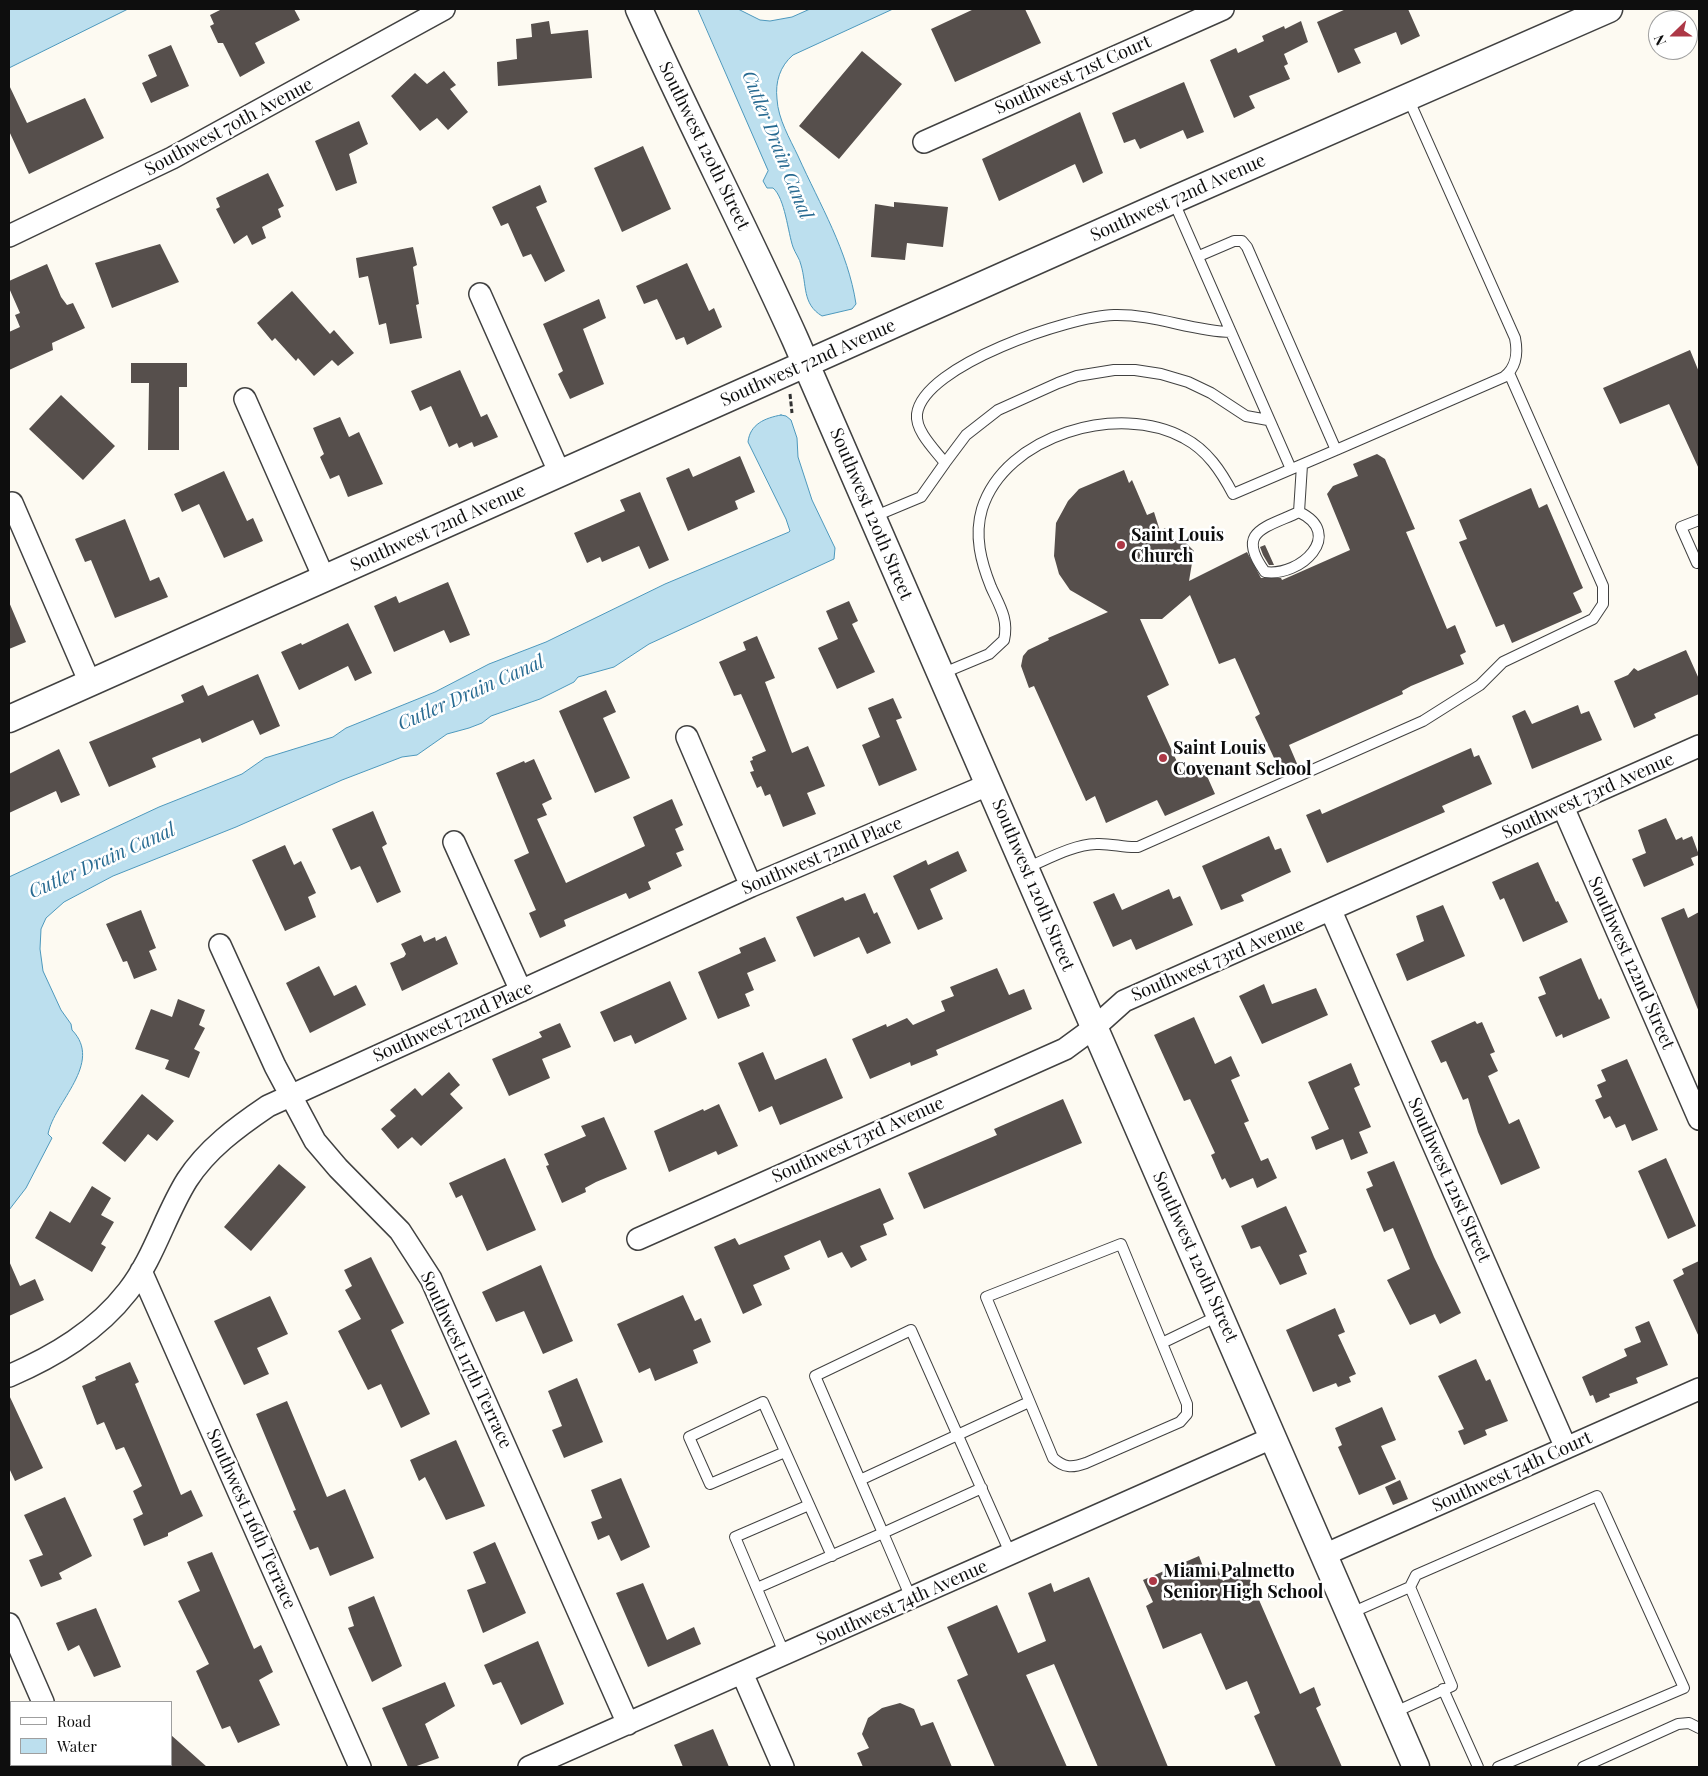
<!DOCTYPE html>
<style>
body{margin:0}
#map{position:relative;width:1708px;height:1776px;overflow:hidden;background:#fdfaf2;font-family:"Playfair Display",serif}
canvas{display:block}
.frame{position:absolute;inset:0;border:10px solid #0e0e0e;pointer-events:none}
.legend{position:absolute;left:10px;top:1701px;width:162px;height:65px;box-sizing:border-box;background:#fff;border:1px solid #9f9f9f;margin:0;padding:6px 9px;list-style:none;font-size:15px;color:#0e0e0e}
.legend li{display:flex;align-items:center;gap:10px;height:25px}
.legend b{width:25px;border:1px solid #9f9f9f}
.north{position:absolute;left:1648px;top:10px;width:50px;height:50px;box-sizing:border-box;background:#fff;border:1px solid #9f9f9f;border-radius:50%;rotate:248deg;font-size:14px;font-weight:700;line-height:20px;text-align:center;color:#0e0e0e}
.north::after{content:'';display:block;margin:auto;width:18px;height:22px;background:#ad3846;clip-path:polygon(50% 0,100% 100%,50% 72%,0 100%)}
</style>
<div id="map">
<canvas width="1708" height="1776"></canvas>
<div class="frame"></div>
<ul class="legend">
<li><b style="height:6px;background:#fff"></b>Road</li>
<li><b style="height:14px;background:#bcdfee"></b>Water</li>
</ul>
<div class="north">N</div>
</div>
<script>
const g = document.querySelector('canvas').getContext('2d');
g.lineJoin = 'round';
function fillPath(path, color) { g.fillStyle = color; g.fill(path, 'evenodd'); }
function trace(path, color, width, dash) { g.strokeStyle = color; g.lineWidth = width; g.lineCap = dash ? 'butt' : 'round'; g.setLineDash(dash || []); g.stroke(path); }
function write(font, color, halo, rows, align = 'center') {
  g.font = font + ' "Playfair Display",serif'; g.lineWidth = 5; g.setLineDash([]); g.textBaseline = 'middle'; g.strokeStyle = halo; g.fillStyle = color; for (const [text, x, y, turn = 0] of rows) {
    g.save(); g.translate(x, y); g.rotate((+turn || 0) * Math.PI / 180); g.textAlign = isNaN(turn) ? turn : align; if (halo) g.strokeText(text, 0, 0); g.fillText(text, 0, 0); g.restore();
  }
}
const water = new Path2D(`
 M9 9H128L9 68Z
 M698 9H738L760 20 770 21 792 17 810 9H893L793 55C780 66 775 82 777 99 778 119 790 139 798 156 820 205 848 251 856 304L852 309 822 316C802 304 807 285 801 265 800 259 795 253 793 247 788 233 785 198 773 188H767L763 181 768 171Z
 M781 415 786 416 791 420 797 438 798 457 812 500 835 548 834 559 649 644 614 667 578 677 574 682 540 699 491 716 482 723 469 728 447 734 417 755 402 757 342 780 236 827 113 876 64 902 46 918 41 929 40 949 43 971 61 1010 71 1024 72 1030C104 1063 54 1102 48 1134L52 1138 26 1188 9 1210V877L159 807 242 774 265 758 333 737 346 728 435 692 489 664 546 642 665 584 789 532 790 531 786 519 748 442C750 424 765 418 781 415Z`);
fillPath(water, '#bcdfee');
trace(water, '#4d98bc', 1);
fillPath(new Path2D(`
 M222 9H294L300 20 255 43 265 63 240 77 223 43H218L210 26 214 24 210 15Z
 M974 9H1025L1041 43 955 82 931 29Z
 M1346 9H1408L1420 36 1401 45 1396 32 1354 49 1361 63 1338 73 1317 22Z
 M549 21 551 34 588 30 592 78 498 86 497 62 517 59 516 39 532 37 531 24Z
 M1301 21 1308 42 1284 54 1288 64 1284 66 1290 79 1249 96 1255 108 1234 118 1210 60 1236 48 1238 53 1264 41 1262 36 1284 26 1285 29Z
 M171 45 189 86 151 103 142 83 157 76 148 55Z
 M862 51 902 84 839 159 799 126Z
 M444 71 456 85 450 89 468 112 448 130 437 118 420 131 391 96 415 73 427 84Z
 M1184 82 1204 132 1187 139 1183 130 1140 149 1135 139 1124 143 1112 113Z
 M9 85 27 123 85 98 104 138 29 174 9 131Z
 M1080 112 1103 173 1083 183 1075 164 999 201 982 159Z
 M359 121 368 144 349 154 357 183 336 191 315 141Z
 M643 146 671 209 622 232 594 168Z
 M268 173 284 206 278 209 281 217 262 227 266 238 252 245 247 235 234 244 216 209 220 207 216 198Z
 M540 185 547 202 536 207 565 271 545 282 531 254 523 257 508 223 501 226 492 207Z
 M894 202 948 207 943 247 907 243 905 260 871 257 875 204 894 207Z
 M160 244 179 282 112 308 95 263Z
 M413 247 417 265 413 267 419 304 416 305 422 338 390 344 386 323 379 325 368 276 359 278 356 258Z
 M687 263 709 311 714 308 722 327 687 345 684 337 676 340 657 299 644 304 636 286Z
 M47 264 61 297 67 305 73 303 85 328 52 343 53 350 9 370V332L20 327 15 315 20 313 9 288V281Z
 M292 291 330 334 334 330 354 353 338 366 332 360 314 376 298 358 296 361 275 338 272 341 257 323Z
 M599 299 606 318 583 329 604 384 570 399 558 374 563 371 543 324Z
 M1690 350 1699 372V469L1669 404 1620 424 1603 388Z
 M131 363H187V387H179V450H148L149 383H131Z
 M460 370 481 417 487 414 498 437 474 447 472 442 459 448 457 443 449 447 431 406 420 411 411 391Z
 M61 395 115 446 83 480 29 429Z
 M340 417 349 437 359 432 383 484 348 497 339 475 330 479 320 457 324 454 313 428Z
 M1377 454 1385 459 1415 529 1406 532 1447 629 1455 625 1466 652 1460 655 1464 664 1411 686 1402 691 1403 694 1289 745 1298 766 1281 773 1255 717 1260 714 1235 658 1219 664 1190 595 1162 619H1140L1169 685 1147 696 1183 775 1203 767 1215 794 1165 816 1157 800 1106 823 1095 796 1086 801 1034 686 1029 688 1021 666 1023 656 1028 650 1049 640 1048 638 1108 612 1070 590 1059 574 1054 556 1056 523 1068 501 1079 489 1124 470 1129 483 1132 480 1147 515 1154 512 1160 531 1165 528 1169 540H1183L1194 551 1189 581 1247 552 1261 578H1281L1282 580 1350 550 1327 494 1333 486 1358 476 1353 464Z
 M740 456 755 492 735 501 738 509 688 531 666 478 689 468 693 477Z
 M224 471 247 521 253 518 263 541 224 558 199 504 182 512 174 494Z
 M1531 488 1539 508 1547 504 1583 588 1573 593 1582 612 1512 643 1504 624 1496 627 1459 542 1467 539 1459 520Z
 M640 492 669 560 649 569 639 546 602 562 600 557 587 563 574 533 625 511 620 500Z
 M125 519 150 581 159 577 168 597 115 618 91 560 85 562 75 539Z
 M1265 545 1274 565H1269L1263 555 1260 547Z
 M448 582 470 635 450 643 444 630 394 652 374 606 396 596 399 603Z
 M849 601 858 621 852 624 875 672 837 689 818 648 838 639 826 611Z
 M9 602 26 642 9 649Z
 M348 623 372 673 355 681 348 666 299 690 281 652 301 643 302 645Z
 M757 636 775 678 765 682 792 753 808 746 825 786 807 793 816 814 783 827 770 794 765 796 761 786 757 788 750 772 754 771 750 761 753 760 752 757 766 751 741 694 734 696 719 662 746 650 743 642Z
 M1686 650 1699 679V694L1654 714 1656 718 1634 728 1614 681 1628 675 1634 668 1638 671Z
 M258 674 280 726 260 735 253 720 202 743 200 738 152 758 156 767 109 787 89 742 184 702 181 695 203 685 208 696Z
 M606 690 616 712 603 718 630 778 595 793 559 711Z
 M893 698 902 718 896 720 917 770 879 786 862 745 880 737 868 708Z
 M1578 705 1581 714 1589 711 1602 740 1532 769 1512 716 1525 710 1532 724Z
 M1471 748 1474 757 1479 755 1492 784 1442 806 1445 812 1327 863 1306 815 1320 809 1322 814Z
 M59 749 80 795 61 803 56 791 9 813V774Z
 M534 759 552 799 542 804 547 815 537 819 566 883 645 846 633 817 672 799 683 825 675 829 684 850 676 853 682 866 648 882 651 889 629 899 626 893 564 920 566 926 540 938 529 913 536 910 514 860 529 853 496 773 524 761 525 763Z
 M373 811 387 844 382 847 401 892 377 903 360 866 351 870 332 829Z
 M1666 818 1676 840 1682 837 1683 840 1692 836 1699 855 1691 858 1694 865 1644 887 1632 859 1646 853 1638 830Z
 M1269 836 1275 850 1281 848 1291 872 1241 895 1244 901 1221 910 1202 866Z
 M285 845 294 865 301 861 316 893 308 897 316 917 285 931 252 860Z
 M958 851 967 871 930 889 943 919 918 930 893 876 926 860 928 865Z
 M1538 862 1556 902 1558 901 1568 922 1523 942 1504 898 1500 900 1492 882Z
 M1169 889 1173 899 1180 896 1193 925 1136 950 1131 939 1113 947 1093 902 1114 893 1122 910Z
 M865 893 874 914 877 912 891 943 867 954 859 937 814 957 796 917 843 897 845 901Z
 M1443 905 1465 956 1407 981 1396 954 1424 941 1416 916Z
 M1684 908 1688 918 1699 912V1012L1661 918Z
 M141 910 156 948 149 951 157 970 134 979 127 961 123 962 106 924Z
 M421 935 424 942 435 937 436 941 446 936 458 964 402 991 390 963 404 957 406 954 401 944Z
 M765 937 776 961 747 973 754 990 745 994 750 1006 718 1019 698 972 741 953 739 948Z
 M1581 958 1599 1000 1601 998 1610 1018 1563 1038 1562 1034 1556 1037 1538 997 1546 994 1539 977Z
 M319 966 334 996 356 985 366 1005 310 1033 286 983Z
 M997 968 1009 995 1024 989 1032 1009 936 1050 938 1055 911 1066 910 1062 870 1079 852 1039 886 1024 887 1027 907 1018 913 1025 945 1011 941 1001 954 996 950 987Z
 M670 981 687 1019 635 1044 631 1035 614 1042 600 1012Z
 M1264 984 1272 1004 1316 988 1328 1015 1262 1044 1239 996Z
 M178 999 205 1010 199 1025 205 1028 194 1049 200 1052 189 1078 165 1069 169 1060 135 1049 151 1009 172 1017Z
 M1194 1017 1215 1064 1231 1056 1240 1076 1231 1080 1249 1121 1244 1123 1261 1161 1268 1158 1277 1178 1257 1188 1253 1178 1230 1188 1225 1178 1222 1180 1211 1155 1215 1153 1190 1099 1184 1101 1154 1035Z
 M1475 1021 1477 1024 1482 1022 1495 1052 1490 1054 1498 1071 1488 1076 1509 1124 1519 1119 1540 1168 1501 1185 1478 1132 1468 1098 1463 1100 1446 1061 1441 1063 1431 1041Z
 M560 1023 571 1047 542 1059 550 1078 509 1096 492 1059 542 1037 539 1032Z
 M763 1052 775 1080 826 1058 843 1098 780 1125 772 1106 759 1112 738 1063Z
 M1627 1059 1658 1130 1632 1141 1625 1124 1616 1128 1610 1116 1604 1119 1595 1100 1602 1097 1597 1085 1606 1081 1601 1070Z
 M1351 1063 1360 1085 1354 1088 1371 1127 1359 1132 1368 1153 1351 1160 1343 1139 1316 1150 1311 1137 1329 1129 1308 1082Z
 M449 1072 460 1085 450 1094 463 1108 421 1146 412 1137 398 1149 381 1129 396 1116 390 1110 415 1088 422 1096Z
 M142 1094 174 1121 157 1141 148 1134 125 1162 102 1143Z
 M1063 1099 1082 1143 924 1209 908 1173 997 1135 994 1129Z
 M719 1104 738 1146 718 1155 716 1151 669 1172 654 1131 703 1109 704 1111Z
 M604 1117 627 1169 596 1182 585 1188 586 1192 562 1203 546 1166 549 1165 544 1154 586 1136 581 1126Z
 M505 1158 536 1230 487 1251 462 1195 456 1198 449 1183Z
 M1666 1158 1696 1226 1668 1239 1638 1171Z
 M1394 1161 1434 1257 1461 1313 1440 1324 1435 1314 1410 1325 1387 1280 1410 1269 1393 1228 1384 1232 1366 1189 1373 1186 1367 1172Z
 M279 1164 306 1187 251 1251 224 1227Z
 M92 1186 111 1198 101 1215 114 1222 101 1244 106 1247 92 1272 35 1238 50 1211 70 1223Z
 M880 1188 894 1219 883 1224 887 1235 860 1246 867 1260 851 1268 842 1252 828 1258 820 1240 784 1256 790 1269 753 1285 762 1305 743 1314 714 1247 735 1238 739 1245Z
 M1286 1206 1307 1252 1299 1255 1307 1274 1280 1285 1260 1246 1251 1249 1241 1226Z
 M371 1257 404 1323 391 1330 430 1414 401 1428 381 1384 368 1390 338 1331 361 1319 345 1290 352 1286 344 1270Z
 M9 1261 20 1286 35 1279 44 1300 9 1316Z
 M1699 1261V1337L1673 1280 1684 1274 1682 1269Z
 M541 1265 573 1341 543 1354 524 1311 496 1322 482 1292Z
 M683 1295 695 1321 701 1318 711 1342 693 1350 698 1363 655 1381 650 1368 639 1373 617 1324Z
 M270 1296 288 1334 257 1348 269 1374 244 1385 214 1321Z
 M1335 1308 1345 1332 1338 1335 1356 1374 1349 1377 1351 1382 1338 1387 1336 1383 1313 1392 1286 1330Z
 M1649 1321 1668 1365 1636 1378 1638 1383 1609 1394 1610 1397 1596 1403 1593 1395 1590 1396 1582 1377 1627 1356 1624 1349 1641 1342 1635 1327Z
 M1476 1359 1486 1381 1490 1379 1508 1421 1485 1430 1487 1435 1464 1445 1458 1431 1464 1429 1438 1376Z
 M130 1362 139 1382 135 1384 181 1495 191 1490 203 1516 168 1533V1536L144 1546 133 1519 143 1514 133 1491 142 1486 124 1447 116 1450 104 1422 97 1425 82 1386 96 1380 95 1377Z
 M577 1378 603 1442 564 1458 552 1430 562 1426 548 1391Z
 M9 1395 43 1468 15 1481 9 1468Z
 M287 1401 327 1497 345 1489 374 1558 330 1576 318 1547 310 1550 293 1511 296 1510 256 1414Z
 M1382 1407 1396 1440 1381 1446 1396 1479 1359 1495 1338 1447 1342 1445 1335 1428Z
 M456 1440 485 1506 446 1520 425 1477 419 1481 410 1460Z
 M621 1478 650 1547 621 1561 609 1535 598 1540 591 1522 602 1518 591 1490Z
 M1400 1480 1408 1499 1393 1505 1385 1487Z
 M65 1497 92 1556 59 1573 62 1579 41 1587 29 1560 43 1555 24 1515Z
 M495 1542 526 1613 483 1633 467 1590 486 1583 473 1552Z
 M212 1552 254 1649 261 1645 273 1672 259 1680 280 1725 238 1743 230 1726 222 1729 196 1671 209 1664 178 1601 200 1591 187 1562Z
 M1199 1556 1204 1569 1215 1564 1223 1581 1246 1570 1300 1694 1314 1687 1321 1705 1316 1708 1342 1767H1276L1254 1716 1260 1713 1247 1681 1226 1690 1201 1633 1163 1649 1146 1606 1153 1602 1143 1580Z
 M1089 1577 1168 1767H1098L1054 1664 1026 1675 1067 1767H995L957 1680 968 1675 947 1627 997 1605 1018 1653 1046 1641 1028 1593 1051 1583 1054 1592Z
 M643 1583 667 1640 694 1627 701 1644 648 1667 616 1593Z
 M374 1596 402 1666 372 1682 348 1628 354 1626 348 1607Z
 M96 1608 121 1667 94 1677 79 1645 68 1651 56 1623Z
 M538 1641 564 1704 521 1725 501 1682 493 1685 484 1665Z
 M445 1682 455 1706 425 1724 439 1758 414 1767H408L382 1708Z
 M900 1703 914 1709 921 1726 933 1722 952 1767H863L857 1753 869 1748 862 1734 868 1718 882 1708Z
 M713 1729 729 1767H683L674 1745Z
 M171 1735 207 1767H171Z`), '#564f4c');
const service = new Path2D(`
 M1173 200 1291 469
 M1199 256 1234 241H1242L1247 247 1336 450 1504 377C1517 367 1518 353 1515 338L1408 98
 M945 463 966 435 998 410 1058 383 1077 376 1114 370H1135L1161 374 1188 382 1211 393 1246 416 1268 420
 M1299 512C1345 534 1301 577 1265 572 1235 531 1265 528 1299 512Z
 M1299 512 1302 465
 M873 517 921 497 945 463C935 450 915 431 917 414 923 365 1071 316 1114 315 1155 314 1191 331 1231 332
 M1699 520 1681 527 1697 563 1699 562
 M941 674 989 654 1004 640C1009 619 999 605 991 587 981 562 974 536 982 509 1005 435 1119 402 1184 438 1207 450 1221 471 1233 494L1336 450
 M1026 868C1048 859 1072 845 1096 844 1111 843 1124 848 1138 847L1423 721 1480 685 1503 662 1593 619 1603 604V586L1509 373
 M1121 1244 1187 1404V1414L1180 1422 1086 1463C1072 1468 1064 1468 1053 1458L986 1297Z
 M1162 1343 1220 1315
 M785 1452 710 1484 689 1437 763 1402 832 1556
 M860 1480 1029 1402
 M757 1588 883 1533 815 1376 911 1330 1011 1555
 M911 1598 883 1533 982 1488
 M1351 1613 1410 1587 1416 1575 1597 1496 1684 1688 1498 1767
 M785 1655 735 1537 809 1505
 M1443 1689 1478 1767
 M1393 1713 1452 1686 1410 1587
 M1583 1767 1678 1724 1689 1723 1699 1728`);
const minor = new Path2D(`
 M924 142 1223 9
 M9 236 172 158 444 9
 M480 294 560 474
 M245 399 324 578
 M12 503 90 683
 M687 737 751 886
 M1563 807 1699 1119
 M454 842 521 991
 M1331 911 1566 1448
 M220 945 275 1066 315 1141 338 1168 400 1231 431 1279 628 1724
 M638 1239 1065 1049 1095 1027 1124 1001 1699 746
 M141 1271 360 1767
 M9 1376C55 1356 97 1331 128 1291 154 1258 165 1215 187 1180 207 1149 237 1127 268 1106L751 886 990 784
 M1324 1555 1699 1389
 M9 1624 43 1702
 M742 1673 783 1767
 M78 1765 80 1767
 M529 1767 1274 1437`);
const tertiary = new Path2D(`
 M639 9C689 120 745 228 795 339L1416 1767
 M9 719 1173 200 1609 9`);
trace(service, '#414141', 12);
trace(minor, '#414141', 24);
trace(tertiary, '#414141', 29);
trace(new Path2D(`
 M790 394 792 413`), '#303030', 3, [5, 2.5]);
trace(service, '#fff', 10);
trace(minor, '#fff', 21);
trace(tertiary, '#fff', 26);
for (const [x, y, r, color] of [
 [1121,545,5,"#ad3846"],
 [1163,758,5,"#ad3846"],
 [1153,1581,5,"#ad3846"]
]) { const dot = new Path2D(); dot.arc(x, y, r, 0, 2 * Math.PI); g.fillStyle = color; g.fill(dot); trace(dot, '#fff', 2); }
write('18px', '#0e0e0e', '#fff', [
 ["Southwest 71st Court",1073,75,-24],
 ["Southwest 70th Avenue",229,127,-28],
 ["Southwest 120th Street",704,146,64],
 ["Southwest 72nd Avenue",1178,198,-24],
 ["Southwest 72nd Avenue",808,363,-24],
 ["Southwest 120th Street",871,514,67],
 ["Southwest 72nd Avenue",438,528,-24],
 ["Southwest 73rd Avenue",1588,796,-24],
 ["Southwest 72nd Place",822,856,-23],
 ["Southwest 120th Street",1033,885,67],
 ["Southwest 73rd Avenue",1218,960,-23],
 ["Southwest 122nd Street",1631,963,66],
 ["Southwest 72nd Place",453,1022,-24],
 ["Southwest 73rd Avenue",858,1140,-24],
 ["Southwest 121st Street",1449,1180,66],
 ["Southwest 120th Street",1195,1257,66],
 ["Southwest 117th Terrace",466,1360,65],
 ["Southwest 74th Court",1512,1472,-24],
 ["Southwest 116th Terrace",251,1519,66],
 ["Southwest 74th Avenue",902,1603,-24]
]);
write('bold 18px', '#0e0e0e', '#fff', [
 ["Saint Louis",1131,535],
 ["Church",1131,556],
 ["Saint Louis",1173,748],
 ["Covenant School",1173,769],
 ["Miami Palmetto",1163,1571],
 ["Senior High School",1163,1592]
], 'left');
write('italic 19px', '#276a91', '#fff', [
 ["Cutler Drain Canal",777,145,68],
 ["Cutler Drain Canal",471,693,-24],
 ["Cutler Drain Canal",102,861,-24]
]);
</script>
